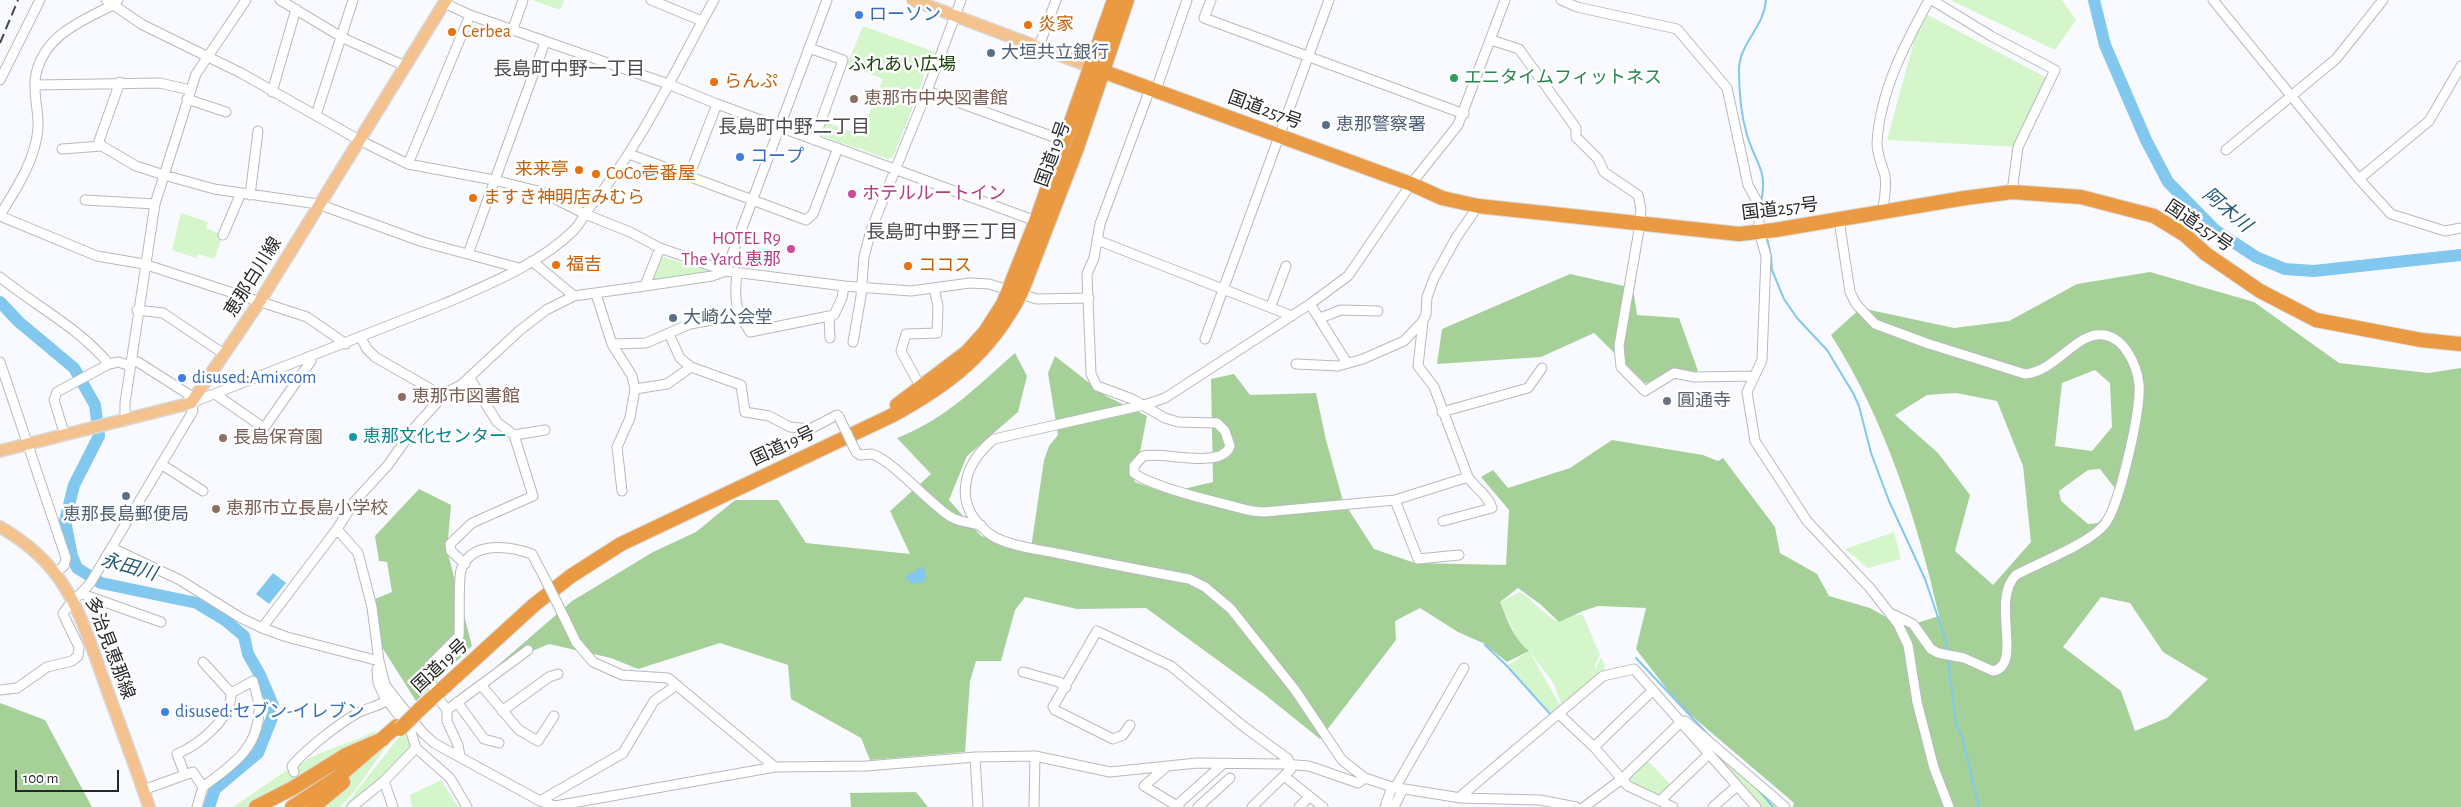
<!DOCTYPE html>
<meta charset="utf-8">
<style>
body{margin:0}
#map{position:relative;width:2461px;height:807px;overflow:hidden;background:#f9faff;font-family:"Alegreya Sans",sans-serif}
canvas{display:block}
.scale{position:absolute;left:15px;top:770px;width:104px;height:22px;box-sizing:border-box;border:2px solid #262729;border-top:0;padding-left:6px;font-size:15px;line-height:18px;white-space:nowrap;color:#262729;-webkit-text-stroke:4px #fff;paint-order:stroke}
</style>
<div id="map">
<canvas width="2461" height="807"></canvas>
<div class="scale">100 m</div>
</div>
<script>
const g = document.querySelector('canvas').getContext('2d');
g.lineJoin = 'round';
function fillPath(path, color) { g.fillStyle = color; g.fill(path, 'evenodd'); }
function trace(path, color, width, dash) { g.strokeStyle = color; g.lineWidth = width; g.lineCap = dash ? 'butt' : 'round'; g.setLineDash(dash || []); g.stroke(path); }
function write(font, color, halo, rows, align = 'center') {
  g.font = font + ' "Alegreya Sans","Noto Sans JP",sans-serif'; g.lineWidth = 5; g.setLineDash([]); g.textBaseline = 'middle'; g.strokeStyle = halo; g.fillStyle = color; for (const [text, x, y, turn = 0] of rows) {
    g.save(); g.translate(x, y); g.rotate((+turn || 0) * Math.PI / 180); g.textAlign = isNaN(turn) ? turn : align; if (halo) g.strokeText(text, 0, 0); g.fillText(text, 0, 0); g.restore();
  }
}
fillPath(new Path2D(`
 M532 0H564L560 10Z
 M1950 0H2062L2076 20 2055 50Z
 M1922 12 2047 78 2018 147 1887 140Z
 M863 26 935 52 926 66 919 91 893 157 888 159 822 136 820 132 825 122 861 135 883 79 847 65Z
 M181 213 208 222 206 228 223 235 214 259 198 254 196 258 172 250Z
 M663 257 712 272 650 283 660 258Z
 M1894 532 1901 559 1868 568 1845 549Z
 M1520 592C1533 599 1541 613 1557 621L1570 615H1583L1600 655 1594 667 1597 669 1596 667 1601 657 1605 667 1603 672 1599 671V675L1562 706 1554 684 1530 652 1561 707 1553 715 1507 666 1529 651 1519 643 1500 602Z
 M373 732 383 734 251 807H233L287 770 292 774C305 752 350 745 373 732Z
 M403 732 411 743 404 758 348 807H344Z
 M1696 733 1781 807H1759Z
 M390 741 354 792 340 807H317Z
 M1645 758 1671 785 1661 794 1656 796 1627 782V776Z
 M441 780 458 807H412L410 795Z`), '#d4f6ca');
fillPath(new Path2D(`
 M2150 272 2254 302 2339 363 2428 373 2461 368V807H1793L1794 803 1679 705 1636 649 1646 608 1598 606 1583 611 1559 622 1540 604 1518 588 1500 602C1508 621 1513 638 1529 651L1507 662 1483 643 1458 632 1420 608 1395 621 1396 640 1320 739 1264 694 1146 608 1077 609 1025 597 1015 610 1001 661H976L970 681 965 752 870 760 861 738 791 699 788 665 720 643 638 669 611 658 549 644 497 666 572 601 653 552 696 532 735 500H778L806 543 910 554 890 511 931 474 897 438C946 419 976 387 1015 353L1027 376 1018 412 967 456 949 500 981 536 1031 548 1044 460 1049 446 1058 435 1048 373 1055 356 1106 396 1147 416 1140 452 1132 462 1130 471 1135 482 1166 493 1213 482 1211 379 1234 374 1250 395 1316 393 1326 440 1343 501 1374 549 1415 563 1506 565 1509 510 1481 477 1493 470 1508 488 1570 468 1612 440 1703 455 1718 461 1723 458 1775 527 1780 553 1817 574 1829 596 1870 608 1904 627 1939 616C1918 522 1884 417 1831 335L1861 308 1954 328 2009 321 2077 284ZM2095 370 2110 383 2112 427 2092 451 2055 446 2062 383ZM1956 393 1997 401 2023 466 2031 542 1993 585 1955 551 1970 495 1938 453 1895 415 1927 395ZM2100 469 2117 491 2116 502 2098 523 2088 524 2061 501 2059 491 2088 470ZM2101 597 2130 603 2163 652 2208 679 2167 718 2135 731 2121 691 2063 647Z
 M1570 274 1633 288 1637 315 1679 318 1698 371 1645 383 1594 333 1541 357 1437 364 1442 329Z
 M419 489 451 505 447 550 472 646 416 701 380 644 375 599 392 592 387 562 379 561 375 536Z
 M0 703 45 720 92 807H0Z
 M916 792 928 807H851L850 793Z`), '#a5d199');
fillPath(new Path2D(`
 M922 567 926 573 925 581 913 584 905 577Z
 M273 573 286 583 269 604 256 594Z`), '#81c7ee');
trace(new Path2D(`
 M1761 203C1768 169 1756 165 1747 135 1741 115 1739 90 1739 70 1739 43 1764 28 1766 0
 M1767 238 1771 256 1772 270 1784 299 1797 318 1827 350 1853 393 1859 406 1871 453 1889 501 1925 579 1946 641 1947 652
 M1485 645 1507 666 1552 716
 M1636 658 1715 742
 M1948 659 1956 724 1962 737 1979 807
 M1757 788 1773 807`), '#81c7ee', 2);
trace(new Path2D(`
 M2094 0 2105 45 2146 140 2168 182 2215 230 2256 257 2285 269 2314 271 2461 255
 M0 302 19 322 74 368 95 405 99 436 74 485 65 521 72 556 77 568 101 583 197 603 225 620 244 636 248 654 260 675 275 710 258 753 215 789 209 807`), '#81c7ee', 12);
const minor = new Path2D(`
 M106 0 143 25 241 73 359 140 408 164 494 180 542 192 585 214 630 232 660 248 726 271 844 286 911 291 970 283 989 284 1037 299 1089 298
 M280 0 343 38 405 66
 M651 0 702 21
 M1211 0 1204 18 1464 114
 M1505 0 1458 125 1411 184 1348 276 1310 304 1165 398 1144 405 994 439C961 466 952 507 991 535 1007 546 1042 550 1061 554 1104 563 1146 571 1189 579L1205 587 1231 609 1295 690 1342 760 1365 778 1392 787 1461 798 1540 800 1576 807
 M1561 0 1577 7 1677 29 1727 88 1748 185 1759 205V232L1766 256 1762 360 1747 392 1755 441 1807 521 1870 588 1898 624 1908 645 1917 702 1934 768 1949 807
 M1932 0 1991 36 2055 70 2018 147 2012 192
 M2213 0 2359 179 2391 214 2445 231 2461 228
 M444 3 470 15 668 84 717 104 1036 221
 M513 29 523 0
 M1491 40 1519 49 1576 128V137L1598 159 1604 172 1638 195 1641 209 1640 224 1619 346 1621 367 1645 391 1674 373 1694 377 1754 376
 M1039 46 1056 0
 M809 48 843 60 814 140
 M0 80 40 0
 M120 82 99 141 102 146 136 166 164 175 214 189 318 204 423 242 519 268
 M35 85 160 83 190 90
 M1150 89 1100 224 1094 258 1087 274 1091 374 1097 386 1132 399 1165 418 1178 422 1217 423 1225 431 1230 446C1222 470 1163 451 1143 456L1134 466V473C1153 488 1225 504 1252 511L1264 512 1395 500 1468 477
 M1156 90 1187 0
 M927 91 1065 141
 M272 92 296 9
 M187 99 226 112
 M316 115 353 0
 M62 149 102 146
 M2226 150 2336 59 2383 0
 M629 154 806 220 813 214 838 148
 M408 164 470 15
 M689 176 717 104
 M2359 179 2429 121 2461 66
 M250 195 258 131
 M85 200 155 204
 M1882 214C1884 201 1887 188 1885 176 1882 164 1877 155 1877 143 1880 91 1905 44 1929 0
 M0 215C16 189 36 159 38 128 39 110 32 91 36 74 45 35 81 21 113 5L118 0
 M0 216 97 256 144 264 307 317 346 344
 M1839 220 1850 292 1856 304 1875 324 1926 343 2025 374C2057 371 2076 331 2104 335 2125 338 2137 366 2139 384 2141 410 2120 504 2105 524 2089 544 2040 562 2016 575 1990 600 2024 665 1993 671L1964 658 1938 653 1931 649 1913 624 1890 613
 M223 235 241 193
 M1097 240 1292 316
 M468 254 545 42
 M532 261 574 296
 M726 271 827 0
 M737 272C734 301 735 307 750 332L834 315 842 298 844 286
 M0 277C38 308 77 326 109 364L119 362 130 366
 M645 286 712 276 726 271
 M596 294 612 344 632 376 635 389 667 384 691 367 741 385 745 412 769 416 790 427 810 429 837 415 839 417
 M1310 304 1347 363
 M1271 306 1286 266
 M137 310 163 313 224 354
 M829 316 830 338
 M1320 318 1341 310 1378 311
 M1423 321 1418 366 1434 387 1468 477C1475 488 1489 496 1492 508L1443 521
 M669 334 680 358 691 367
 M1205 339 1329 0
 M853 342 861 296 864 257 871 230 927 91 961 0
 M612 344 646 343 690 324 724 318 738 312
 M0 362 66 558 64 566 55 573
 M1296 364 1338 366 1363 359 1404 341 1423 321 1426 314 1427 297 1434 278 1456 238 1478 206
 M921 388 901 351 906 334 937 333 938 306 934 288
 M438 392H447L461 385 519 331 546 310 574 296 645 286 660 248
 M215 394 264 428 311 361 308 357
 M191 403 446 303C489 284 540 264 574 230 580 224 584 215 589 208 641 146 675 70 714 0
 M1442 412 1528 388 1542 368
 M125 421V403L155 204 196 74 246 0
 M514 435 545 430
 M65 436 54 400 57 392 109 364
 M856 452 860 455C863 455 868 454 871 454 889 457 932 506 951 517 959 522 971 523 981 525
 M161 464 203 491
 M622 491 617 447 630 418 635 389
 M1395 500 1418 559 1459 555
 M337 529 358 553 372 607 379 661 385 685 422 732 434 743 540 801 555 806 775 767 866 766 975 757 1035 756 1110 772 1197 763 1283 764 1309 766 1358 783 1365 778
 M112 548 180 580 241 618 262 628 287 637 379 661
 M465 564 451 551 450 544 472 523 533 496 514 435 497 422 469 377
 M82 594 161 622
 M563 615 576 642 593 662 622 675 668 678 775 767
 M262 628 337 529 355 501 388 465 415 427 443 396 375 357 367 349 361 338
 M203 662 231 693
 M377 669 378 683 384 696 411 732 416 748 450 778 467 807
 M1023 672 1059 682 1066 687
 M481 685 519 730 538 741 554 716
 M0 690 17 688 47 667 72 661 78 656 79 647 63 614C69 602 82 594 91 582L193 411 188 394 138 362 131 361
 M457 702 484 739 499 743
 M447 710 528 650
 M502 711 549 677 558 674
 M1559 714 1594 747 1628 786 1673 807
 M1685 721 1785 807
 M1130 725 1123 735 1113 739 1055 710 1053 707 1097 631 1171 666 1243 726 1288 759 1291 769 1252 807
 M1594 747 1653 690
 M460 756 458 745 447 721V710L436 695 428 675 432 663 459 636C460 623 458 581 461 570 471 540 510 546 532 554L543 575
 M975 757 978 807
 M1166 767 1144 786 1179 807
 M294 772 292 766C305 750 344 719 362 711 371 707 379 706 387 700
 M185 775 177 754C198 745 232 719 231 693L253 681C255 690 260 702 259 711 258 750 230 766 203 787
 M1284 776 1323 807
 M384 781 393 807
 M1395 788 1464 668
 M143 790 193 772 203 787 197 807
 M1461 798 1462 795 1603 676 1634 669 1756 807
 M540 801 623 753 654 701 677 685
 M1660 801 1709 754
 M1177 805 1223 764
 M352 807 384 781 416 748
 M1034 807 1035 756
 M1198 807 1230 778
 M1299 807 1309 797
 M1385 807 1392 787
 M1394 807 1403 789
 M1584 807 1622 779 1682 721
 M1713 807 1737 786`);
const major = new Path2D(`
 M913 0 1091 67
 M0 451 191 403 260 301 446 0
 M0 527C68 566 79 612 104 681 119 723 135 765 149 807`);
const highway = new Path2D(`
 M1091 67 1411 184 1442 198 1478 206 1739 234 1775 230 1965 198 2012 192 2081 197 2154 216 2185 235 2206 254 2260 291 2316 320 2421 340 2461 344
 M897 405 967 352 985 332 1003 304 1036 221 1114 0
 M420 709 534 605 571 576 621 544 891 416C950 384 990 353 1021 293L1077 148 1127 0
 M256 807 293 788 346 755 383 739
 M292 807 338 777 397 726
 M313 807 343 782`);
trace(minor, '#b8b9be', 11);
trace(major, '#d8d8d8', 14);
trace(highway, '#d8d8d8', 16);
trace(minor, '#fff', 9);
trace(major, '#f3c28f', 11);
trace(highway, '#eb9a44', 14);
trace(new Path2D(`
 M0 43 18 0`), '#444548', 2, [10, 5]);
const minorBridge = new Path2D(`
 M839 417 856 452
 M543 575 563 615`);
const highwayBridge = new Path2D(`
 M400 729 420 709`);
trace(minorBridge, '#b8b9be', 11, []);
trace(highwayBridge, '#d8d8d8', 16, []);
trace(minorBridge, '#fff', 9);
trace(highwayBridge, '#eb9a44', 14);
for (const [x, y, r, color] of [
 [859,15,5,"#3f7fe0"],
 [1028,25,5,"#e8710a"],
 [452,32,5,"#e8710a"],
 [991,53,5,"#5c6f8a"],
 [1454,78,5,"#2e9e5b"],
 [714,82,5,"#e8710a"],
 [854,99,5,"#8d6e63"],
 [1326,125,5,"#5c6f8a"],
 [740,157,5,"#3f7fe0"],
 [579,170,5,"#e8710a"],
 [596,174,5,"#e8710a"],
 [852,194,5,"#d1479c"],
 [473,198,5,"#e8710a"],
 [791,249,5,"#d1479c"],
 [556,265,5,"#e8710a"],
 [908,266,5,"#e8710a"],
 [673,318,5,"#5c6f8a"],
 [182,378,5,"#3f7fe0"],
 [402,397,5,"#8d6e63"],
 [1667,401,5,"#6b7280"],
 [353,437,5,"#0f9aa8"],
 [223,438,5,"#8d6e63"],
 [126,496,5,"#5c6f8a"],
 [216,509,5,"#8d6e63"],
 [165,712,5,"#3f7fe0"]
]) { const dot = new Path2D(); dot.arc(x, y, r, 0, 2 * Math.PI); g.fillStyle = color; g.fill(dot); trace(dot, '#fff', 2); }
write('18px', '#366cbe', '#fff', [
 ["ローソン",869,15],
 ["コープ",750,157],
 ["disused:Amixcom",192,378],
 ["disused:セブン-イレブン",175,712]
], 'left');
write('18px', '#c56008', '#fff', [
 ["炎家",1038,25],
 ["Cerbea",462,32],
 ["らんぷ",724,82],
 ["来来亭",569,170,"right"],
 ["CoCo壱番屋",606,174],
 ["ますき神明店みむら",483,198],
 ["福吉",566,265],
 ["ココス",918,266]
], 'left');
write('18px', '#4e5e75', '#fff', [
 ["大垣共立銀行",1001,53],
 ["恵那警察署",1336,125],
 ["大崎公会堂",683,318],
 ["恵那長島郵便局",126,515,"center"]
], 'left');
write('18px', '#194209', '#fff', [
 ["ふれあい広場",902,65]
]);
write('18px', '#27864d', '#fff', [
 ["エニタイムフィットネス",1464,78]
], 'left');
write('18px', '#785e54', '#fff', [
 ["恵那市中央図書館",864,99],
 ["恵那市図書館",412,397],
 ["長島保育園",233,438],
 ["恵那市立長島小学校",226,509]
], 'left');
write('18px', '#262729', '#fff', [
 ["国道257号",1265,110,20],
 ["国道19号",1053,154,-70],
 ["国道257号",1780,209,-7],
 ["国道257号",2199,226,34],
 ["恵那白川線",253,277,-58],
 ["国道19号",783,446,-25],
 ["多治見恵那線",110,648,69],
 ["国道19号",440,666,-43]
]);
write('18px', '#b23c85', '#fff', [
 ["ホテルルートイン",862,194],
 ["HOTEL R9",781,239,"right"],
 ["The Yard 恵那",781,260,"right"]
], 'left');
write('18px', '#5b616d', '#fff', [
 ["圓通寺",1677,401]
], 'left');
write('18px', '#0d838f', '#fff', [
 ["恵那文化センター",363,437]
], 'left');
write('19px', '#4c4c51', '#fff', [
 ["長島町中野一丁目",569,69],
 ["長島町中野二丁目",794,127],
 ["長島町中野三丁目",942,232]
]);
write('italic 19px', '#235974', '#fff', [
 ["阿木川",2227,210,40],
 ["永田川",129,567,16]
]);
</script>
